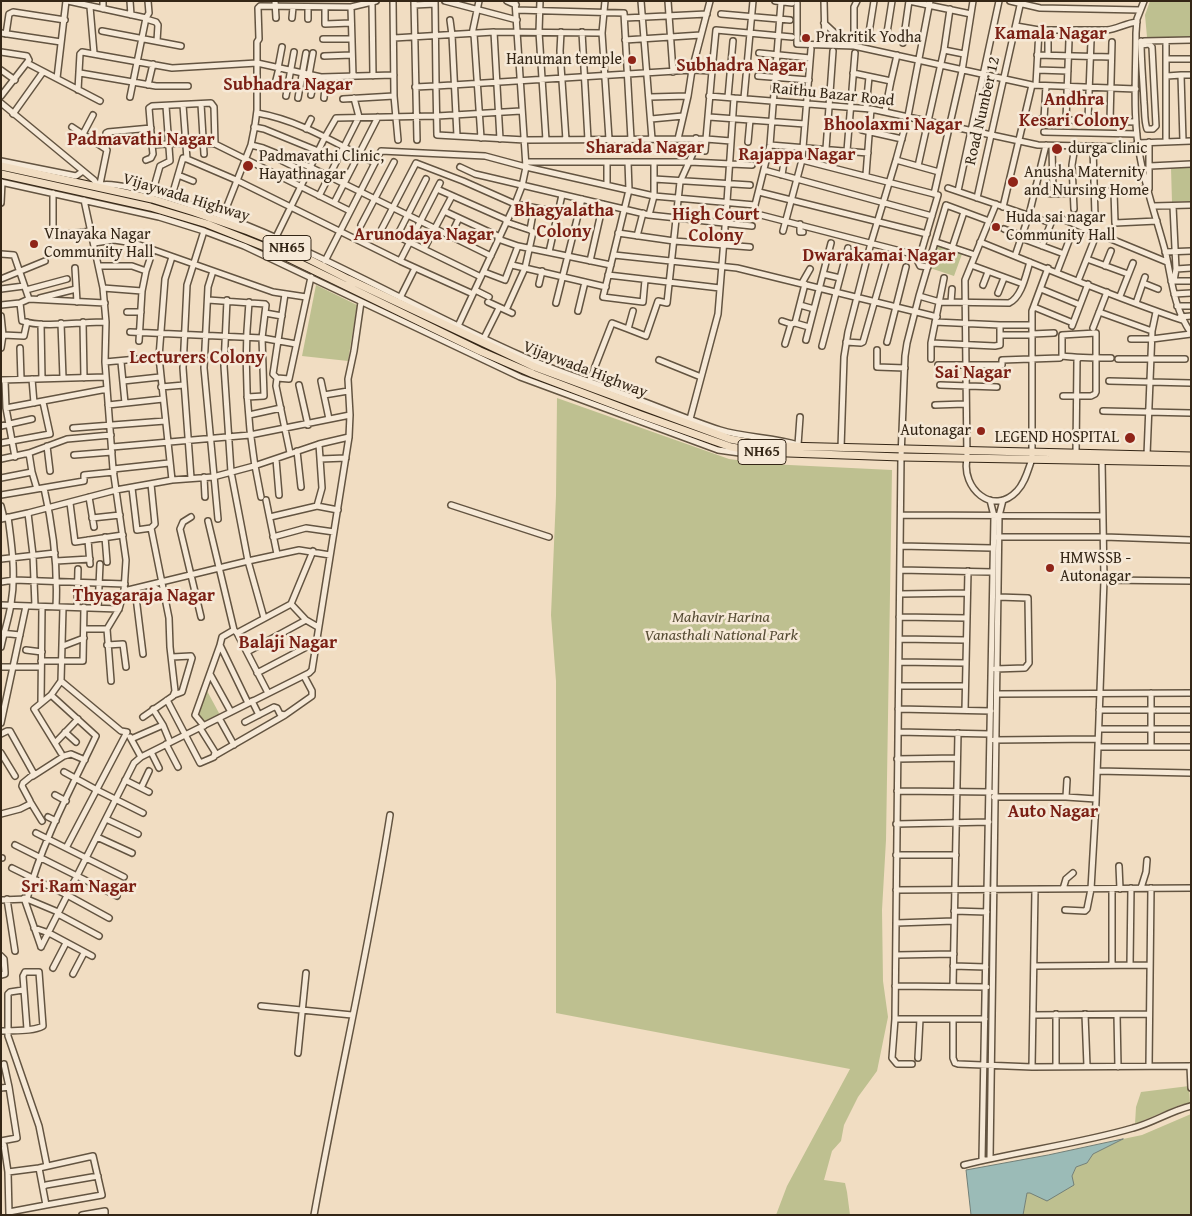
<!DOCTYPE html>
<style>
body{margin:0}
#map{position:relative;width:1192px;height:1216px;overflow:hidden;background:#f1ddc2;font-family:"Gentium Book Plus",serif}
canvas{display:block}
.frame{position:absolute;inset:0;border:2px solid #342616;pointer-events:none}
</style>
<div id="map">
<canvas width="1192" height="1216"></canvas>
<div class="frame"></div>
</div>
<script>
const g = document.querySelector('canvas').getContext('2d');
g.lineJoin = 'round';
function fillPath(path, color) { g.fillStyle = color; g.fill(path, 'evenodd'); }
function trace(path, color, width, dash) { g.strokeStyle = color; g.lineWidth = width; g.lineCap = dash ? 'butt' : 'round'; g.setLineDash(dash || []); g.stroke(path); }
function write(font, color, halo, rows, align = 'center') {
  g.font = font + ' "Gentium Book Plus",serif'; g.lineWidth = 5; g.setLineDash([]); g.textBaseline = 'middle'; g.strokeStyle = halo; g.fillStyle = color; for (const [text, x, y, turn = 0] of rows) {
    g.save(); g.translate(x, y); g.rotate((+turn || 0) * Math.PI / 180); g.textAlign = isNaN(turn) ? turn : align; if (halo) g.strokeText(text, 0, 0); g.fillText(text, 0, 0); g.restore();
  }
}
fillPath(new Path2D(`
 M1150 1H1191V37H1147L1145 15Z
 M1191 167V201L1172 202 1171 168Z
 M937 246 962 254 954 276 930 268Z
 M316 285 357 305 348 361 302 356Z
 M557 398 729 459 769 464 892 470 886 840 882 910 883 981 888 1017 877 1071 858 1097 844 1125 841 1141 832 1151 824 1180 845 1183 847 1192 850 1215H776L787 1186 850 1069 556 1013V681L551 615 556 496Z
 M206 689 220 715 203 724 196 715Z
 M1189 1086 1190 1103 1180 1105 1135 1124 1136 1107 1141 1092Z
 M1191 1114V1215H1023L1027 1193 1072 1176 1076 1167 1087 1163 1093 1154 1123 1139 1142 1135Z`), '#bec090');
const water = new Path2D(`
 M1123 1139 1093 1154 1087 1163 1076 1167 1072 1176 1074 1185 1047 1201 1030 1193H1027L1023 1215H971L966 1170 1048 1155Z`);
fillPath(water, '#9bbbb7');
trace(water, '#727f77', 1);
const minor = new Path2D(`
 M68 1 146 18 130 97
 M103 1V9
 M130 1 131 15
 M275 1 276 18
 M393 1 394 96 398 140
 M414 1 417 140
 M445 1 517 20
 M507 1 516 5
 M540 1 539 32 546 140
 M605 1 602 33 609 139
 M641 1 652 139
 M668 1 673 72
 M775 1 792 3
 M824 1 825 45 854 46V7L857 1
 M1010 1 1040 8 1140 10
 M1144 1 1137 19 1136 33C1136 76 1132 120 1141 162 1147 193 1158 223 1166 254 1172 282 1174 308 1191 333
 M372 2 373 76
 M781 2 770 145 753 213 920 256 938 195 802 160
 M797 3V44L825 45
 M414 5 435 4
 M90 7 94 53
 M351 7 353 76
 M325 8V24L351 23
 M950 9 944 50 964 54
 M516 10 624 13 631 139
 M721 14 790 20
 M146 18 149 13 148 1
 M292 18 293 7
 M625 18 707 14
 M146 19 156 22 158 25 157 41
 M308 19V8
 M450 20 452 35 457 136
 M824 23 838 36 854 46 1032 85 1136 89
 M1016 26 1039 30H1107C1117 29 1126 23 1137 22
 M102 31 181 46
 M494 32 500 139
 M561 32 560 51 566 140
 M582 32 588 140
 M1 33 61 42
 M6 34 9 14 13 12 65 20
 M472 34 479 1
 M474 34 481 138
 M394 38 494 32 602 33
 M323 39H352
 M868 39 874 1
 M886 39 892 1
 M1048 39V55
 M625 40 701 35
 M1141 41C1141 61 1143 81 1144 102 1145 111 1144 121 1147 129H1153L1156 126 1152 47 1149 44 1141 45
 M1144 41 1191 40
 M903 43 909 1 971 14
 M1 52 27 56 29 60 1 96
 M759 53 810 58
 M1037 55 1111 57
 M324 56 352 55
 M1167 59H1191
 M27 63 100 101
 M278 68 282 47
 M1 70 15 80
 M1037 70 1068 71
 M712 71 716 30 792 37
 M80 73 156 86H188
 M853 73 891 81 885 111
 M309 75 313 53
 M1181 75H1191
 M758 76 809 80
 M1167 76 1181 75 1183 141
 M57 78 66 1
 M891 81 897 55
 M275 84 279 68
 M148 85 153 64
 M1036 85 1039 30
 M415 87 436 86 692 70 712 71 706 139 525 140 437 135 436 86V83L435 1
 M78 90 80 54 82 52 172 68 257 63 321 77 394 75
 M311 95 315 76
 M286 96 294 52
 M709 96 871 109 1038 145 1128 147 1134 146 1138 143
 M650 97 688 96
 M728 97 733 41
 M298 98 306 53
 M324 98 326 77
 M744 98 753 1
 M343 99 394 96
 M1 103 94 180 98 186C115 176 223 216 246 225 340 263 429 315 522 356 553 370 586 380 618 392 652 404 686 419 720 430 746 438 773 437 798 445
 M201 104 204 154
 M183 105 187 159
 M866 108 869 77
 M257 113C299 120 337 144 375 163
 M13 114 43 72
 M709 117 805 124
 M651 119 683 116
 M1024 119 1136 122
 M1044 119 1046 86
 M1066 120 1069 40
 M1088 120 1091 40
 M1110 121 1112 42
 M72 127 107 150 100 184
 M254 127 264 129 318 151
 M306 129 311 119
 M862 130 902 139
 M1044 132 1137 134
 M83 134 93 115
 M678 139 688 96 692 70 710 1
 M748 142 750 120
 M1166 142V41
 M1138 143 1191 141
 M152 145 149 108 152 106 211 103 214 107 215 144
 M251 145 263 148 310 167 491 256
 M770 145 868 153
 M1052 146 1053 194
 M1093 147 1095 216
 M260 148 262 151 307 173
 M106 149V133L108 132 151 128
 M826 149 833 51
 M705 151 706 139 731 141
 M847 151 855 53
 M146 160 151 158 153 154 152 145 180 143 215 144 350 211
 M896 160 939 172
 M1 161 76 176 83 171
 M526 162H690L752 165
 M628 162 629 190 603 297 643 302 645 280
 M918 166 944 50
 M1150 166 1191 164
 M460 167 475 174 649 215 752 226
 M764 170 932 216
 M178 175 193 181
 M782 175 784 162
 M866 175 871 109
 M426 179 397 236 481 277
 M654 179 750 185
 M1 182 159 217 204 231 244 246 520 377 718 450 747 454 754 452
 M607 184V162
 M948 188 1051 223 1042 246
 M437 189 507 220
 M958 191 999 1
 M1035 191 1053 194 1149 189V142
 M1114 191 1115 223 1157 221
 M759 192 927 234
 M53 193V235
 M152 194 160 166 170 161 166 106
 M934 194 962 71 973 1
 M319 196 359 117 354 98
 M977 198 1021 1
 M171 199 183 158 187 159 236 180 400 261 473 294
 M84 200 103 288 106 322 105 362 113 469 126 560 124 591 119 609 107 629 111 681
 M1 203 2 182
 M334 203 378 117
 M996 204 965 280 967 459C961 488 993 517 1017 491 1025 483 1028 470 1032 459V311L1048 268
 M1153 206 1191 205
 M1173 206 1176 269 1174 281
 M1003 207 1032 85
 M1074 209 1072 165 1075 146
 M444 211 500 237
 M649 215 654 196V163
 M223 216 251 145 255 125 257 110V42L259 39 258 8 260 6 351 7 376 1
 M1060 218 1167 262
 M506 222 530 230
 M800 224V232H803
 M361 225 394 162
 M1004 229 1022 236
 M783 231 802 160 811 49
 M618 233 674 241 750 247
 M67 234 92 231
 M637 236 643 213
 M276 237 325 137 336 118 437 116 521 111
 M450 237 459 218
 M377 238 416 163 463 181 515 204 557 212
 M1021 238 1064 254
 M498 239 518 246 611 265
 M936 242 975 255
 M980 242C1047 269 1114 297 1182 320
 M94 243 114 240 134 243 273 292 306 297
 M952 248 964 212
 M424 249 452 196
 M549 252 562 195
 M1165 252 1191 251
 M1 254 14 255 29 299
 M614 255 737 268 937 317
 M920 256 918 262 920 266 928 267
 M1015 256 1029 215 1046 145
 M1087 259 1128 274
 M325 261 381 151 485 156 526 167 654 196 755 205
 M400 261 440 183
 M590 261 603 204
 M512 265 606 287
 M971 265 1023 284
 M99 266H132L146 271
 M1105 266 1111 251
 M75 268 77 302
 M1176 269 1191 268
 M213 271 208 287 204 368 218 519
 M484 272 505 280 518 246
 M1057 272 1070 238
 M823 274 840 278
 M608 275 720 288
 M1 279 45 261
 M1078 281 1097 233
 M1171 281H1191
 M802 283 810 269
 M1143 283 1158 289
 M539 284 542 271
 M805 284 795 323 809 327
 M983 285 988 272
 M103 288 142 291
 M1 289 24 286
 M1041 289 1080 305
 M26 290 67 279
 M475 290 489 297
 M998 293 1004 278
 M285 294 273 374 277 378 289 379 311 277
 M1174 294 1191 293
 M919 296 940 302 1009 303C1022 297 1026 274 1030 262
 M1120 296 1133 263
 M40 298 76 289
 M400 298 415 268
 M208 300 265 304 266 305 265 313 282 316
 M227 300 224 366 231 472 248 561 264 618
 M249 302C243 367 247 433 261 497
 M488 302 512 313
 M951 302 952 289
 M20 303 22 321C43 328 82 322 106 322
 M556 303 582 199
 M1136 303 1145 277
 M1 305 20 303 29 299 105 303
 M800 305 814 309
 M1177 306H1191
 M1034 307 1073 323
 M506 310 525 268 533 232 530 230 534 208
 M578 311 585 282
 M127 312H141
 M1099 312 1152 331
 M1 316 3 335 1 348
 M1180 317 1191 316
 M782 321 791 324
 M83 322 84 378
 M935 322 1000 325H1032
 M61 323 63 378
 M41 324 42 379
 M458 326 515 204 522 186 526 167 515 1
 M1072 326 1088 284
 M1093 328 1107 292
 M628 329 646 336 658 301 667 303 680 182 694 151 696 138
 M130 332 262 338 296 344
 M1032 334 1054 333
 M3 335 24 336 27 322
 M1000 335H1032
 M484 338 499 308
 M1131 339H1152L1191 334
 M806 340 831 243
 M139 341 142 291 146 271 153 250
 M846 342 861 343 863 342 887 258
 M887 342 906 267
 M931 343 995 346 1000 345V325
 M785 344 791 324 795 323
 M822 346 848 248
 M20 348 21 379
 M877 350V367L905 368
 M931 359V343L944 278
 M1118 359H1185
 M659 360 701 377
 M105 362 159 357
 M121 362 125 403
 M938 365H1002V360L1060 358
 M277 378 276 386 290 453
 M32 379 34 403
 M1 380 106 377
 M5 381 6 408 15 457
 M123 381 160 377
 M321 381 329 419
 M1109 381 1191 383
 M589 382 612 323 628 329 633 311
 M299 385 308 425
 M940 385 997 387
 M161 387 184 385
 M324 395 348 391
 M1063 396H1091L1095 394 1096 392V333L1062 335V356C1079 358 1095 358 1111 358
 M247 397 264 396 262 338 265 313
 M108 405 163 399
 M935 405 965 404
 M6 408 107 389
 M1103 411 1191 413
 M249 415 281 408
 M690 419 718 314 727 202 734 98
 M1 426 32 419
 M73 428 165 421
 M1 443 50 434 43 402
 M798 445 800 417
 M47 446 50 471
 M112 447 250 435 350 415
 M841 448 844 357 848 332 871 243 896 160 908 116 930 1
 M297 451 301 487
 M1076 453 1077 360 1079 358
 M74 455 112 452
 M1147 455 1152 331 1156 312
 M1 459 29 453 67 439 111 435
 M276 459 279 495
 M320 459 346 458
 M113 469 169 463
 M32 472 37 489
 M204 477 205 497
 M1 478 32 472 29 453
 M191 478 183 368 187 285 204 231
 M172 480 159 357 165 279 172 257
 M44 488C53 527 58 567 56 607
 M132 488 137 530 151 528 169 618 170 647 175 691 173 696 143 717
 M1 495 84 481V475L114 472
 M89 497 94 527
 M266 500 277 554
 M70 503 75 542 123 535
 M451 505 549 537
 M1 506 4 518
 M317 506 322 488 319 444
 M28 513 33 555 35 606
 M901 515 1103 516
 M191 517 183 522 180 529 201 617
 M270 517 317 506 338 510
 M92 518 120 515
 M1 519 28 513 116 490 172 480 213 477 254 466 319 444 349 437
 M208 521 234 630 237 633 268 693
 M151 528 155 524 151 484
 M105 537 107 562
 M273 537 306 528 334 532
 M997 537H1104L1191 540
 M88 540 90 564
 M900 546 992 548
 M1 559 55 553
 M56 561 90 559
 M900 570 993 572
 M1104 580 1191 581
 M1 582 14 580 125 584
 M150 585 164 593
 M135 589 143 654
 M124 591 248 561 299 550 330 555
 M900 594 967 593
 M291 604 306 620
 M1 605 119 609
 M77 607 78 569
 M98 608 100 564
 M899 617 967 618
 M84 629H107
 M234 630 222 637 220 645 248 703
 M1 633 20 635
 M237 633 291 604 313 551
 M899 639 966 640
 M107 645 123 644 126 667
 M63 646 84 638
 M1 647C4 632 9 618 11 604 16 575 12 546 8 517
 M26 650 42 652
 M247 652 306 620 318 627
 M172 657 191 656 192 658 182 692 174 695
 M41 661H83L84 607
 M899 662 966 663
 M1 667H41
 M995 669 1025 668 1029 663 1028 598 998 597
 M257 673 316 642
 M210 674 231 712
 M61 681 121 731 127 732 66 848
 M899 686H965
 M997 694 1191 693
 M167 700 200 763 214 757 215 752 200 728
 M252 701 259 715
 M41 703 42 607
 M153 709 163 725 170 742
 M898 709 991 711
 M965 710 968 571
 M1099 710H1191
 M219 718 234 745
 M245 722 274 707 277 708 280 714 285 715 312 696V691L304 676
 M1 723 26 606
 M204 726 195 715 220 645
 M1099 729H1191
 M65 732 76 742
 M898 732 990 734
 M1 734 7 731H10L34 774 23 783 22 786 30 801V804L20 809 1 814
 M130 737 141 757
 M131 739 163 725
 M994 740 1098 739
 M56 742 78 719
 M166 744 178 767
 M1098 747H1191
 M1151 747V693
 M151 752 159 768
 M1 753 15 776
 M61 753 34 709 51 695 61 681 63 608
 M214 756 285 715
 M897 759 957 758
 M1097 771 1191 773
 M64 772 95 789 143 813
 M33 776 64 756 71 754 85 760
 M125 780 149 792
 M141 788 149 771
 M897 791 991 792
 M55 795 66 801
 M994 797H1066L1096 799
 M1066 797 1067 780
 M31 803 42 821
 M48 817 56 821
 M106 819 138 834
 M896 824 989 822
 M36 833 124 877
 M97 837 132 853
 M15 845 117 896
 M896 855H956
 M1 858H2
 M1119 866 1120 889
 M12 868 67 895 109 918
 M1141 888 1146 872 1147 860
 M1063 889 1066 879 1073 873
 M896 890 1191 888
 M24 898 41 947
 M7 899 15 951
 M27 899C42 841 71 789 96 736L51 695
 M1 900 27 899 58 912
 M1065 910 1085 911 1087 909 1091 889 1096 802 1104 580 1102 460
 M954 911 987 912
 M58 914 99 936
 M896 923 954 921
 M34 928 49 933 92 956
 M41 947 134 763 141 757 309 673 312 670 349 437 350 415 348 379 354 351 361 302
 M896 955 954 954
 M1 956 4 959 5 972V974L1 975
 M1112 965V889
 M1130 965 1131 888
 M953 966 986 967
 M1034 966 1149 965
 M53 968 66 943
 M73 974 84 953
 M895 986 987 987
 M953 986 958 733
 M23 990 10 992 8 994V1036L39 1126 47 1166
 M261 1006 352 1015
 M1085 1014 1087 1066
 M1033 1015 1148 1014
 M1117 1015 1118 1067
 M895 1019H985
 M953 1019V1058L955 1063 958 1064 1032 1067 1191 1066
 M1 1031C14 1030 32 1032 43 1026L39 972H25L23 976 27 1029
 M298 1053 306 973
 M918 1058 920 1019
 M4 1064 9 1087
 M912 1064H897L892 1058 895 1019 901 457 905 356 907 343 919 296 946 205 989 221
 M1149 1066 1151 888
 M1190 1066 1191 1088
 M1032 1067 1035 890
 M1056 1067V1014
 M1 1088 9 1087 17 1138 1 1141
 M1 1143 4 1145 8 1172 9 1214
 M990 1159 999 516 1003 500
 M982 1160C988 945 989 730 994 516L990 500
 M964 1165C1020 1151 1078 1144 1133 1128 1153 1123 1170 1111 1191 1106
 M39 1168 93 1156 102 1195 46 1205
 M8 1172 39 1168 46 1205 9 1212
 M43 1187 46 1185 98 1176
 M82 1215 105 1211V1215
 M314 1215C338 1081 369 949 390 815`);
const highway = new Path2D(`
 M1 166 152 199 194 212 248 231 273 241 348 279 535 367 730 439 761 445 784 446 1191 456
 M1 174 150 207 207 224 270 249 480 351 533 374 641 415 731 447 760 452 901 457 1191 462`);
trace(minor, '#635441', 8);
trace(highway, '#342616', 9);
trace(minor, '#f6e9d7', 5);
trace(highway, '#f1ddc2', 7);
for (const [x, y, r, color] of [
 [806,38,5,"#8f2418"],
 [632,60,5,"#8f2418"],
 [1057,149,6,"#8f2418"],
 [248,166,6,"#8f2418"],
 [1013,182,6,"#8f2418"],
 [996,227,5,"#8f2418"],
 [34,244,5,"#8f2418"],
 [981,431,5,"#8f2418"],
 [1130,438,6,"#8f2418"],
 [1050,568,5,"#8f2418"]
]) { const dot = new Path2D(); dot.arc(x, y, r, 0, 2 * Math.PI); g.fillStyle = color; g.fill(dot); trace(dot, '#f6e9d7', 2); }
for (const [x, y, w] of [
 [287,248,48],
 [762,452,48]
]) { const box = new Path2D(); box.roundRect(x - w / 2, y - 12.5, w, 25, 4); g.fillStyle = '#f6e9d7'; g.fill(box); trace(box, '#342616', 1); }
write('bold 15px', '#342616', null, [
 ["NH65",287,248],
 ["NH65",762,452]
]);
write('16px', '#342616', '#f6e9d7', [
 ["Prakritik Yodha",816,38],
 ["Hanuman temple",622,60,"right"],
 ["durga clinic",1068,149],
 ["Padmavathi Clinic,",259,157],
 ["Hayathnagar",259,175],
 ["Anusha Maternity",1024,173],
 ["and Nursing Home",1024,191],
 ["Huda sai nagar",1006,218],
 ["Community Hall",1006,236],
 ["VInayaka Nagar",44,235],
 ["Community Hall",44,253],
 ["Autonagar",971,431,"right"],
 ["LEGEND HOSPITAL",1119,438,"right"],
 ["HMWSSB -",1060,559],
 ["Autonagar",1060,577]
], 'left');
write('16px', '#342616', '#f6e9d7', [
 ["Raithu Bazar Road",833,95,6],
 ["Road Number 12",983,111,-77],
 ["Vijaywada Highway",186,198,17],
 ["Vijaywada Highway",585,370,21]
]);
write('italic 16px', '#564c34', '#f6e9d7', [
 ["Mahavir Harina",721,618],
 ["Vanasthali National Park",721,636]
]);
write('bold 18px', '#7a1f14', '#f6e9d7', [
 ["Kamala Nagar",1051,34],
 ["Subhadra Nagar",741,66],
 ["Subhadra Nagar",288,85],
 ["Andhra",1074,100],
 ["Kesari Colony",1074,121],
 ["Bhoolaxmi Nagar",893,125],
 ["Padmavathi Nagar",141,140],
 ["Sharada Nagar",645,148],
 ["Rajappa Nagar",797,155],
 ["Bhagyalatha",564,211],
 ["Colony",564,232],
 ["High Court",716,215],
 ["Colony",716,236],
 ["Arunodaya Nagar",424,235],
 ["Dwarakamai Nagar",879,256],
 ["Lecturers Colony",197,358],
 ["Sai Nagar",973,373],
 ["Thyagaraja Nagar",144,596],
 ["Balaji Nagar",288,643],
 ["Auto Nagar",1053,812],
 ["Sri Ram Nagar",79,887]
]);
</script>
